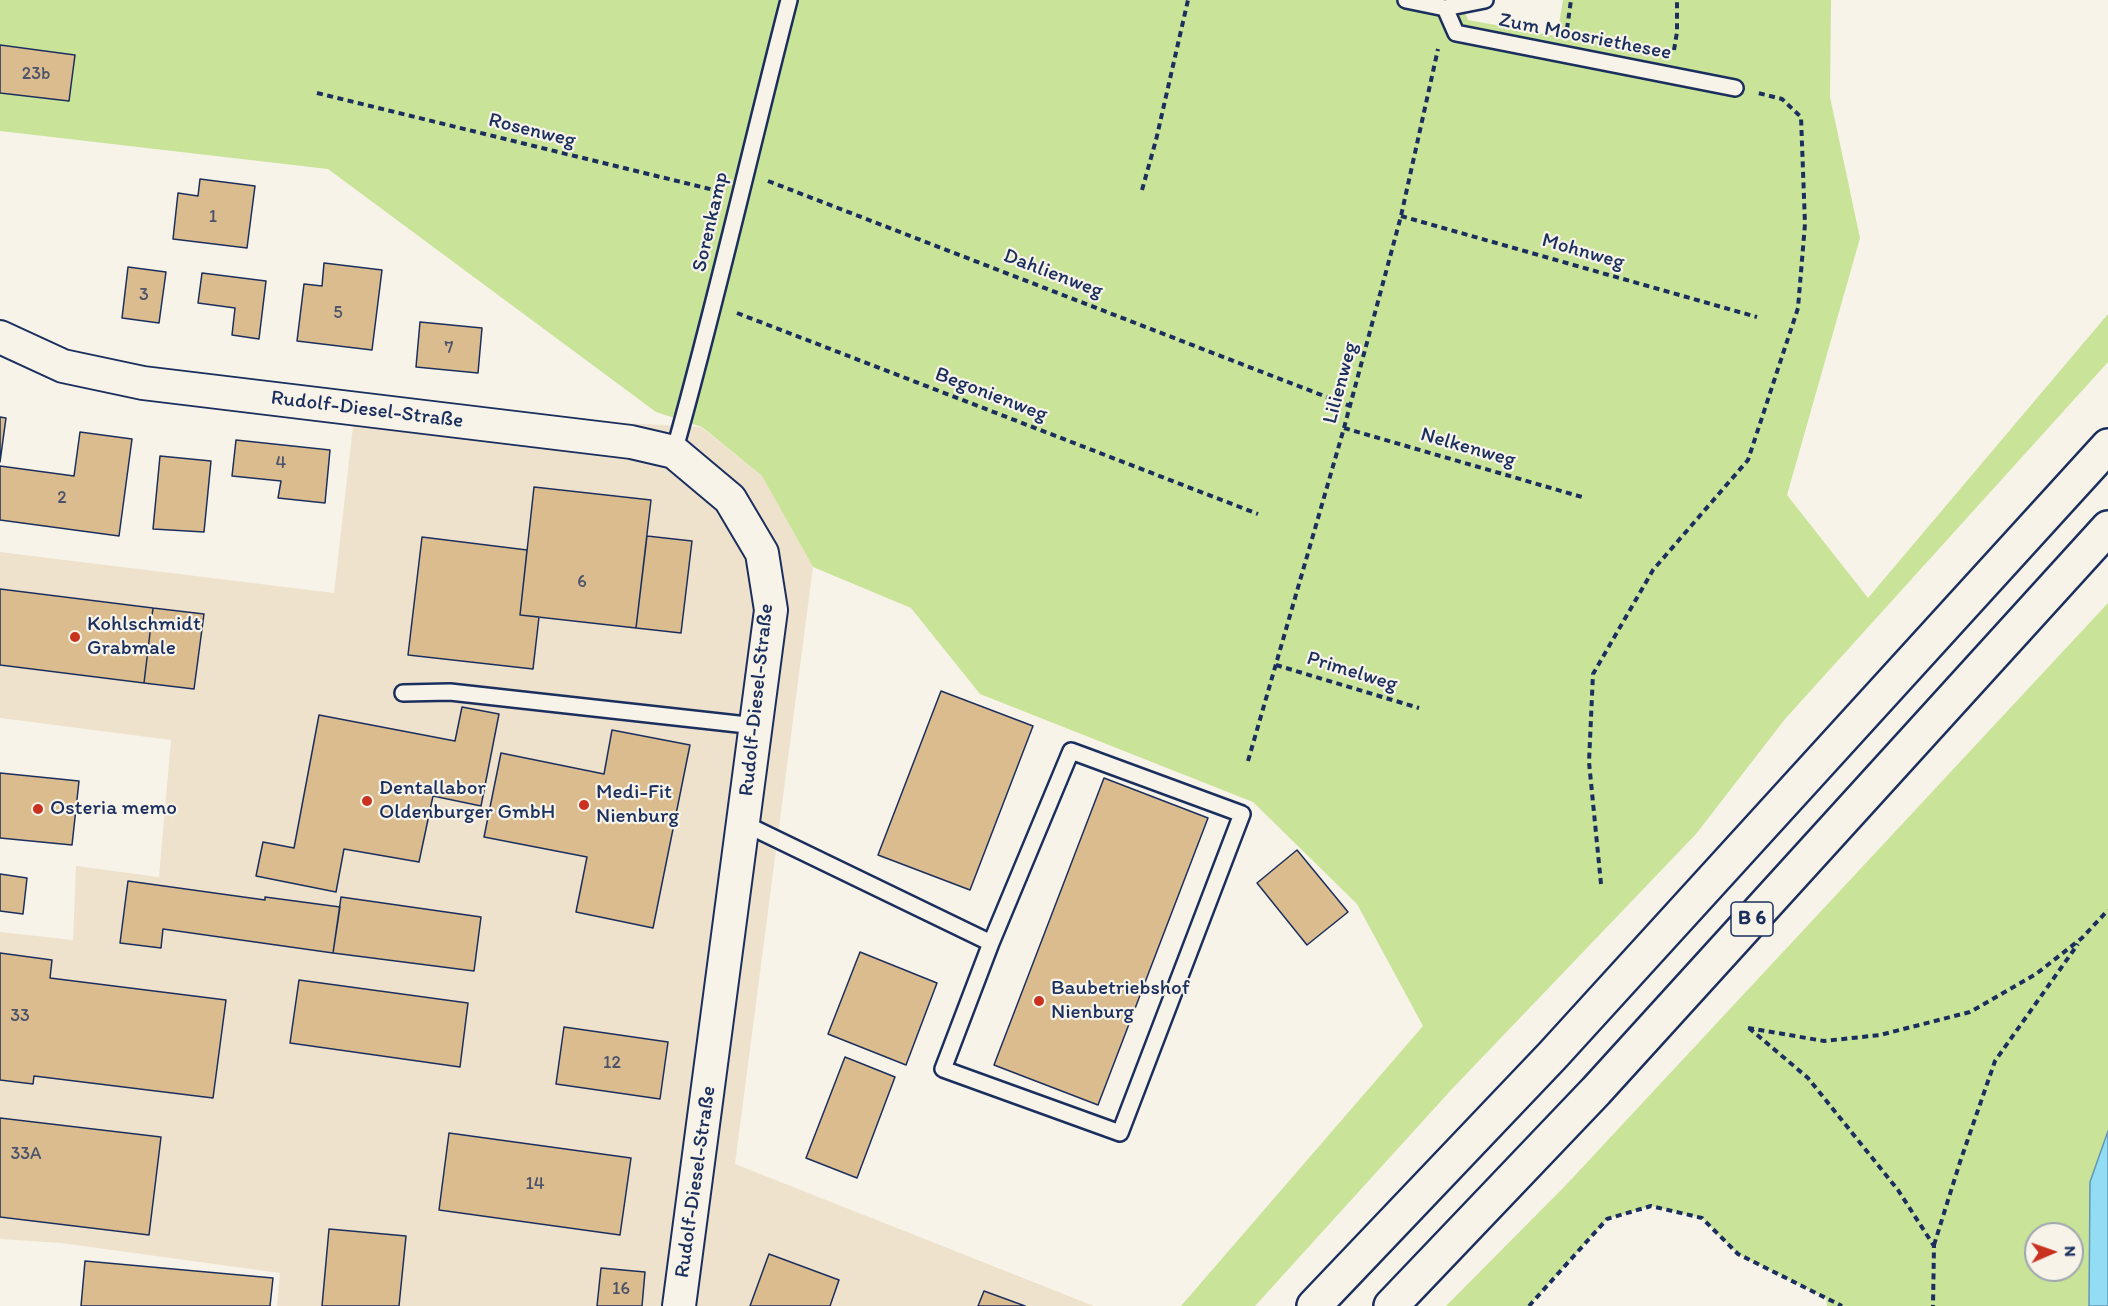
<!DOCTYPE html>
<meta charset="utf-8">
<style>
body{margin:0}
#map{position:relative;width:2108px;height:1306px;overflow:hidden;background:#f7f3e8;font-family:Itim,sans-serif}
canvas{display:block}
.north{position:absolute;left:2024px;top:1222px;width:60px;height:60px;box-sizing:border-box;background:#f7f3e8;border:2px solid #9fa5b1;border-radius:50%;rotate:88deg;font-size:16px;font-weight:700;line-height:24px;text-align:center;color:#1b2f5e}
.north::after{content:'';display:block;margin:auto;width:21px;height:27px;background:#c8321e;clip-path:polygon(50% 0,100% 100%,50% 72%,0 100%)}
</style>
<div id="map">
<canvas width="2108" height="1306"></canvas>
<div class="north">N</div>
</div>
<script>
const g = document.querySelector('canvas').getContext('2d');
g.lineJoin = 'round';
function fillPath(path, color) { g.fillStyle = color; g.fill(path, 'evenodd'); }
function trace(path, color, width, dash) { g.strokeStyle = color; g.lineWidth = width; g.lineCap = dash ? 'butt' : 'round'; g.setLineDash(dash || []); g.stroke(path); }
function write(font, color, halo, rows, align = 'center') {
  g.font = font + ' Itim,sans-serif'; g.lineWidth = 4.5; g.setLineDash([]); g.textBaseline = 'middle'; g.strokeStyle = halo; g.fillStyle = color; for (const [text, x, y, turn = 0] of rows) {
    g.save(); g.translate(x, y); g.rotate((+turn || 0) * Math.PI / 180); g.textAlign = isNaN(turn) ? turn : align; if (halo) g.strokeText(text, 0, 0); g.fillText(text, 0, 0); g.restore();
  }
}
fillPath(new Path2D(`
 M355 409 701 427 762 476 813 567 735 1164 1094 1306H277L280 1273 61 1243 0 1239V932L73 940 76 866 159 877 171 740 0 718V552L334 593Z`), '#efe2cd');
fillPath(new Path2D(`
 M0 0H1461L1468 20 1557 36 1563 0H1831L1830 97 1860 238 1787 495 1868 598 2108 314V362L1785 719 1696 834 1451 1090 1255 1306H1181L1423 1026 1357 904 1253 802 980 694 911 608 813 567 762 476 702 427 656 412 328 169 0 131Z
 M2108 603V1131L2090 1182 2089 1306H1827L1826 1298 1738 1254 1702 1218 1651 1206 1607 1219 1529 1306H1446L1566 1185ZM2036 1234H2072V1270H2036Z`), '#c9e399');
const water = new Path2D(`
 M2108 1131V1306H2089L2090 1182Z`);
fillPath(water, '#92ddf3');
trace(water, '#6297b7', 1.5);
const building = new Path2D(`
 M0 45 75 55 69 101 0 93Z
 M200 179 255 186 247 248 173 239 178 193 198 196Z
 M324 263 382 270 372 350 297 341 304 284 322 286Z
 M128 267 166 272 159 323 122 318Z
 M202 273 266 281 259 339 232 335 235 308 198 303Z
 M420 322 482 328 478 373 416 367Z
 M0 417 6 418 0 462Z
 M80 432 132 439 119 536 0 520V466L74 476Z
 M236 440 330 450 325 503 278 498 281 481 232 476Z
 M160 456 211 461 204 532 153 529Z
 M534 487 651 500 636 628 520 615Z
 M647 536 692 541 681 633 636 628Z
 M422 537 527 550 520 615 539 617 533 669 408 655Z
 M0 589 153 608 144 683 0 665Z
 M153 608 204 614 194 689 144 683Z
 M941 691 1033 726 970 890 878 855Z
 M462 707 499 714 481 806 433 796 419 862 344 849 336 892 256 876 263 842 294 848 319 715 455 741Z
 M612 730 690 745 653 928 576 912 587 857 484 837 501 753 604 774Z
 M0 773 79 781 72 845 0 838Z
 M1104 778 1208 818 1098 1105 994 1065Z
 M1297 850 1348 912 1307 945 1257 883Z
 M0 874 27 878 23 914 0 911Z
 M128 881 265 900V897L340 907 333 953 163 929 161 948 120 943Z
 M341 897 481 917 474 971 333 953Z
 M860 952 937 983 906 1065 828 1034Z
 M0 953 52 960 50 978 226 1000 213 1098 34 1076 33 1084 0 1080Z
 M299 980 468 1003 460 1067 290 1043Z
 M564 1027 668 1042 660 1099 556 1084Z
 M845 1057 895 1077 857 1178 806 1158Z
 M0 1118 161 1137 149 1235 0 1217Z
 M449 1133 631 1158 620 1235 439 1210Z
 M329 1229 406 1236 399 1306H322Z
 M769 1254 839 1280 830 1306H750Z
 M85 1261 273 1278 270 1306H81Z
 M601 1268 645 1272 642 1306H597Z
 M984 1291 1025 1306H978Z`);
fillPath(building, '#dbbc8e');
trace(building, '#1b2f5e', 1.5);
const service = new Path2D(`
 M1406 0 1445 8 1485 0
 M1445 8 1456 33 1735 88
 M674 452C716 303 750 151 789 0
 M403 693 450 692 756 726
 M743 823 991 943 943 1069 1120 1133 1242 814 1071 751 991 943`);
const minor = new Path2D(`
 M0 337 63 366 143 383 631 442 674 452 730 499 762 553 771 610 679 1306`);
const trunk = new Path2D(`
 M1314 1306 1552 1056 2108 446
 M1391 1306 1596 1091 2108 528`);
trace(service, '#1b2f5e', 20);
trace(minor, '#1b2f5e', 36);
trace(trunk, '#1b2f5e', 38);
trace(new Path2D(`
 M1567 29 1571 0
 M1674 50 1677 32V0
 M317 93 718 191
 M768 181 1350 406
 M1142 190 1156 140 1188 0
 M1401 216 1757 317
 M737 313 1258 514
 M1344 428 1582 497
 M1276 665 1419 708
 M1248 761 1344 428 1401 216 1438 49
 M1601 884 1589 762 1593 674 1653 570 1748 460 1798 308 1805 224 1801 117 1782 99 1758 93
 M1748 1028 1824 1041 1880 1035 1970 1012 2036 974 2082 938 2108 910
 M1749 1028 1808 1078 1898 1190 1934 1246 1933 1306
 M1934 1245 1960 1162 1995 1061 2078 944
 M1529 1306 1607 1219 1651 1206 1702 1218 1738 1254 1842 1306`), '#1b2f5e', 4, [6, 4.5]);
trace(service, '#f7f3e8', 15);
trace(minor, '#f7f3e8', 32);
trace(trunk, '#f7f3e8', 33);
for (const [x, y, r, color] of [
 [75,637,6,"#c8321e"],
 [367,801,6,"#c8321e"],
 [584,805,6,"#c8321e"],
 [38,809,6,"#c8321e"],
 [1039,1001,6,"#c8321e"]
]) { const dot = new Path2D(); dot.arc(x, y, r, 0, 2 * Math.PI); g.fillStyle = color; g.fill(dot); trace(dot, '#f7f3e8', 2); }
write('18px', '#4b526a', null, [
 ["23b",36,74],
 ["1",213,217],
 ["3",144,295],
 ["5",338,313],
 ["7",449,348],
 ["4",281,463],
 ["2",62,498],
 ["6",582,582],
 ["33",20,1016],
 ["12",612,1063],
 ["33A",26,1154],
 ["14",535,1184],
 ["16",621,1289]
]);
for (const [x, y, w] of [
 [1752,919,42]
]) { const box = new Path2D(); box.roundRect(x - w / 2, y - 17, w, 34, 4.5); g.fillStyle = '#f7f3e8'; g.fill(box); trace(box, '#1b2f5e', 1.5); }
write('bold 20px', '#1b2f5e', null, [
 ["B 6",1752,919]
]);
write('21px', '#1b2f5e', '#f7f3e8', [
 ["Zum Moosriethesee",1585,37,11],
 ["Rosenweg",532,131,14],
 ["Sorenkamp",711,222,-77],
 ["Mohnweg",1583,252,16],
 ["Dahlienweg",1053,274,21],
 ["Lilienweg",1341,383,-75],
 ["Begonienweg",991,395,21],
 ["Rudolf-Diesel-Straße",367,410,7],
 ["Nelkenweg",1468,448,16],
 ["Primelweg",1352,672,17],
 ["Rudolf-Diesel-Straße",757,700,-84],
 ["Rudolf-Diesel-Straße",696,1182,-82]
]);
write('21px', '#1b2f5e', '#f7f3e8', [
 ["Kohlschmidt",87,625],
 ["Grabmale",87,649],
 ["Dentallabor",379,789],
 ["Oldenburger GmbH",379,813],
 ["Medi-Fit",596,793],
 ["Nienburg",596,817],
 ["Osteria memo",50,809],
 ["Baubetriebshof",1051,989],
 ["Nienburg",1051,1013]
], 'left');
</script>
